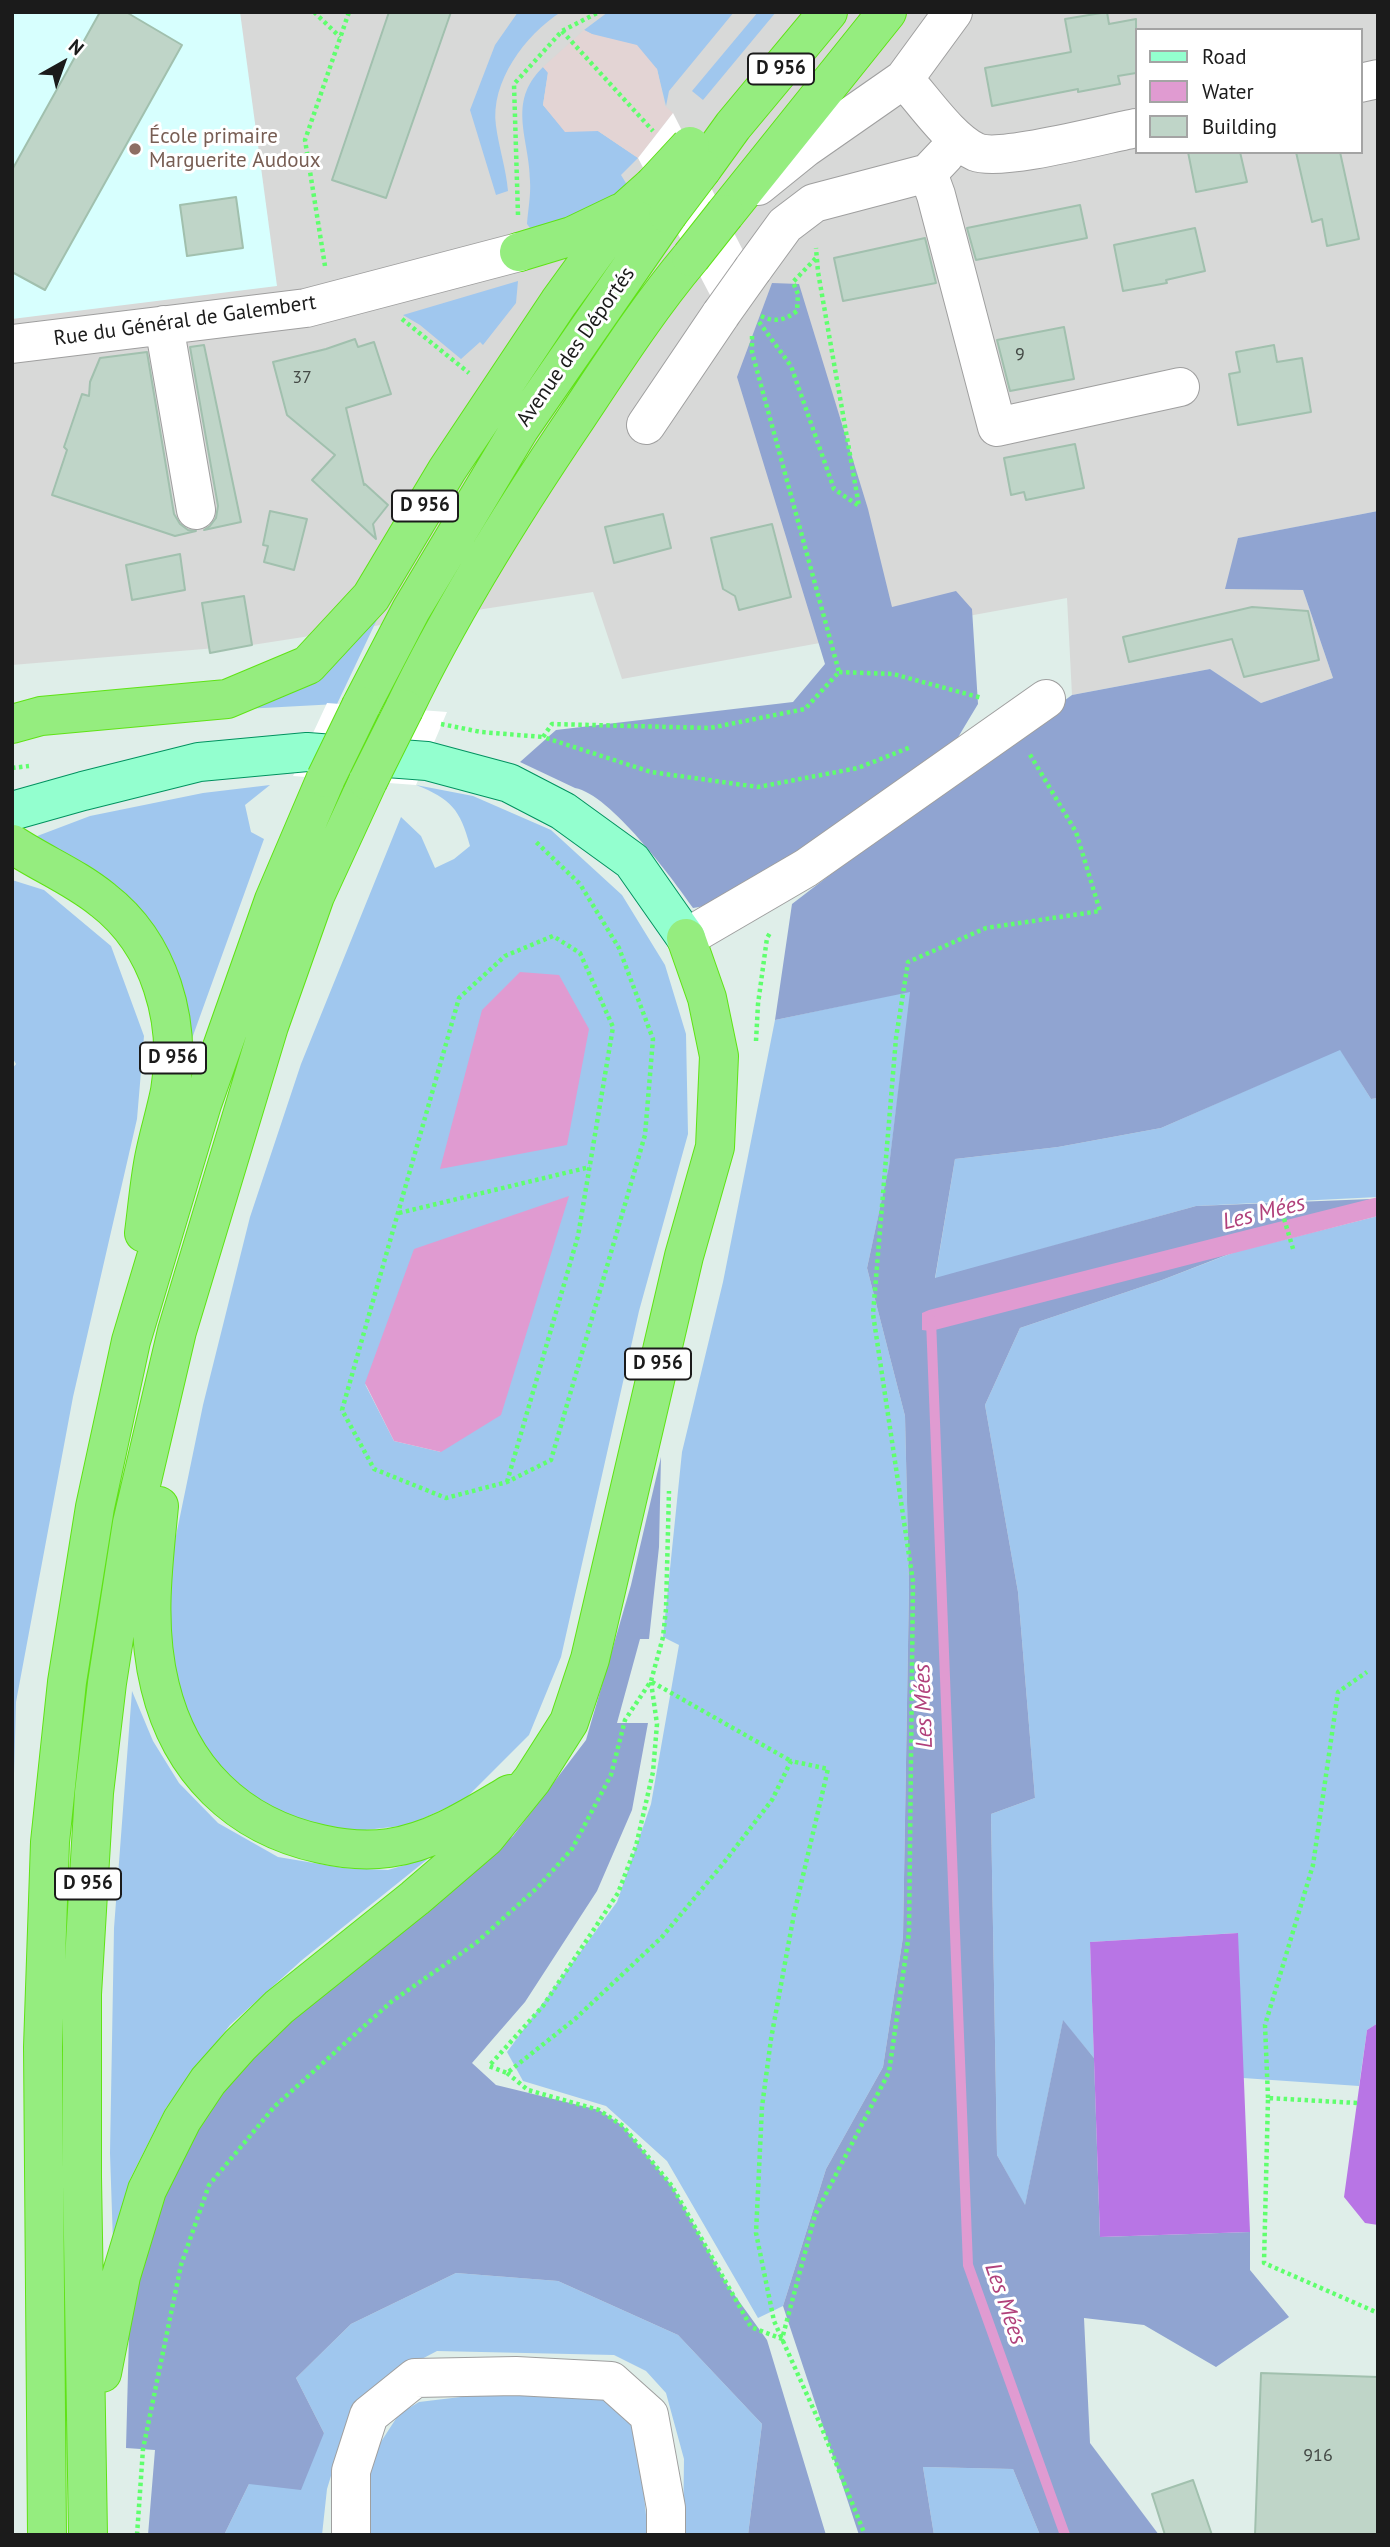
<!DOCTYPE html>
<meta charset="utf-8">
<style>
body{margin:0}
#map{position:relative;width:1390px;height:2547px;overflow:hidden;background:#dfeee9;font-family:"PT Sans",sans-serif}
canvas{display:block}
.frame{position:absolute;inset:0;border:14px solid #1b1b1b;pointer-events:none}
.legend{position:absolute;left:1135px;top:28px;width:228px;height:126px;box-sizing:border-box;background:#fff;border:2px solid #a4a4a4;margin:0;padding:9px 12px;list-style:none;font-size:21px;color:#1b1b1b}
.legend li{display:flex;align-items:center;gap:14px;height:35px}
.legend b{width:35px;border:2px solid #a4a4a4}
.north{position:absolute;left:28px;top:28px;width:70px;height:70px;-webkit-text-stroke:5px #fff;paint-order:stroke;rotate:40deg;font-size:19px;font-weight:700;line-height:28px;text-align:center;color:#1b1b1b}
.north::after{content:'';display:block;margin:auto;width:24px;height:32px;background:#1b1b1b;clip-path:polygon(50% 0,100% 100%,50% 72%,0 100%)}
</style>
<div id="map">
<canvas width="1390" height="2547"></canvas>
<div class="frame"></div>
<ul class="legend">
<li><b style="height:9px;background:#93ffcf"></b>Road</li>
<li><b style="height:19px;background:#e09bd1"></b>Water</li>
<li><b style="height:19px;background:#bfd5c8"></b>Building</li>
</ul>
<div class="north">N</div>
</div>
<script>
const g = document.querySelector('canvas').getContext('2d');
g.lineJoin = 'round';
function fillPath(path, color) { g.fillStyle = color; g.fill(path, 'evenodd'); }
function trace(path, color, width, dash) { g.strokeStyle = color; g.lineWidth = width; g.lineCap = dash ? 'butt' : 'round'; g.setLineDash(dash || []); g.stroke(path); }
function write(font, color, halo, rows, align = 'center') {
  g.font = font + ' "PT Sans",sans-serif'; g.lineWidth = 6; g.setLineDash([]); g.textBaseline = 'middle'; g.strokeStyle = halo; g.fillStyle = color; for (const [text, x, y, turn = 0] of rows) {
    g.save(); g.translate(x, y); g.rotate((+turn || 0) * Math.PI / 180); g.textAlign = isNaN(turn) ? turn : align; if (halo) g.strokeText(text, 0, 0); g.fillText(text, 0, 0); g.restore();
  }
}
fillPath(new Path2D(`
 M12 12H1378V511L1239 538 1226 589 1303 590 1333 678 1261 703 1210 669 1072 695 1067 598 622 679 593 592 252 645 12 665ZM1136 30H1360V152H1136Z`), '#d8d9d8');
fillPath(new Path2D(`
 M12 12H240L277 286 12 319Z`), '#d7fffe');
fillPath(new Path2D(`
 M518 12H561C525 35 490 82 496 126 499 148 506 168 508 191L496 195 470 110 495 45Z
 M608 12H734L669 91 666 106 657 69 584 30Z
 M758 12H776L703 100 692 91Z
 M543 67 548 72 543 105 565 131H598L638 158 621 175 629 188 572 220 530 228 527 224C528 210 531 195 530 181 530 139 506 103 543 67Z
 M518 281 516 303 483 345 480 342 461 359 420 325 403 315Z
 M382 609 337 704 226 710Z
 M270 785 245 805 251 832 264 839 190 1044 178 984 32 838 90 816 203 793Z
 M416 785 473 796 551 830 622 895 665 965 686 1034 688 1134 639 1311 561 1657 529 1735 465 1799 409 1825 357 1831 311 1823 257 1803 215 1766 178 1711 170 1630 172 1555 203 1405 250 1217 301 1064 401 817 421 836 435 868 454 859 470 846C460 809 451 799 416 785ZM365 1384 441 1452 394 1441Z
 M12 880 44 890 111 946 144 1036 137 1119 73 1397 16 1702 12 1845V1069L16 1064 12 1057Z
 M911 991 889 1167 867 1268 905 1416 909 1587 903 1937 883 2067 826 2169 783 2306 758 2318 667 2161 606 2106 523 2081 507 2052 617 1902 651 1804 679 1645 663 1637 682 1452 723 1282 775 1020Z
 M1340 1049 1371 1099 1378 1098V1197L1196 1206 935 1279 955 1159 1058 1147 1161 1128Z
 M1378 1216V2023L1367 2030 1359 2086 1243 2078 1237 1933 1090 1942 1094 2058 1063 2021 1025 2206 997 2155 991 1814 1035 1798 1018 1592 985 1405 1020 1328 1162 1280 1235 1252Z
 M132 1691 153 1741 179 1783 218 1823 278 1857 344 1868 388 1870 429 1858 302 1960 230 2025 166 2108 130 2179 113 2243 110 2153 114 1928Z
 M456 2273 558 2281 678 2335 762 2424 748 2535H683L684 2459 666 2393 646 2371 614 2355 437 2351 395 2373 347 2423 327 2489 322 2535H224L249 2484 324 2433 296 2378 351 2324Z
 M477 2395 596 2396 621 2410 638 2435 648 2535H370L367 2494 373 2454 399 2414 419 2402Z
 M923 2467 1013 2469 1040 2535H934Z`), '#a0c7ee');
fillPath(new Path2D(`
 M772 283 799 284 868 509 892 607 956 591 972 609 978 704 945 759 723 903 693 908C673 879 610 794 575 788L520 762 556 730 793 702 825 664 737 377Z
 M1378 511V1098L1371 1099 1340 1050 1161 1128 1058 1147 955 1159 935 1278 1196 1206 1371 1199 1162 1280 1020 1328 985 1405 1018 1592 1035 1798 991 1814 997 2155 1025 2205 1063 2020 1094 2058 1100 2237 1250 2232V2270L1289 2317 1216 2367 1144 2325 1084 2318 1090 2443 1159 2535H1040L1013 2469 923 2467 934 2535H859L783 2306 826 2169 883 2067 903 1937 909 1587 905 1416 867 1268 889 1166 910 992 775 1020 792 904 929 799 1072 695 1210 669 1261 703 1333 678 1303 590 1225 589 1238 538Z
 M661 1457 659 1547 649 1639H640L617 1723H648L632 1810 597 1891 525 2002 472 2063 496 2085 599 2110 623 2126 672 2186 728 2286 767 2340 826 2535H748L762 2424 678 2335 558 2281 456 2273 351 2324 296 2378 324 2433 301 2490 249 2484 224 2535H148L155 2450 126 2448 130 2297 162 2183 222 2080 402 1921 513 1836 586 1740 631 1585Z`), '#90a4d1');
fillPath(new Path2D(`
 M1238 1933 1250 2232 1100 2237 1090 1942Z
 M1378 2023V2225L1365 2223 1344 2197 1367 2030Z`), '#b875e5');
fillPath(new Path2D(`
 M584 30 592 34 637 45 657 69 665 106 673 113 638 158 598 131 565 132 543 105 548 73 543 67Z`), '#e3d4d4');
fillPath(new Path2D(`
 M520 972 559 975 589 1029 567 1145 440 1169 482 1010Z
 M569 1196 501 1415 441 1452 394 1441 365 1383 414 1249Z
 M1378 1197V1216L931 1331 922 1330V1313L929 1310Z`), '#e09bd1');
fillPath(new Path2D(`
 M673 113 758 280 720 314 638 158Z
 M327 703 447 712 416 785 293 776Z`), '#fff');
trace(new Path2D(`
 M931 1320 968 2265 1065 2535`), '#e09bd1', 10);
const building = new Path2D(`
 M100 12H126L182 45 45 290 12 272V170Z
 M389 12H451L386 198 332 180Z
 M1107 12 1109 24 1136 19V73L1118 76 1120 84 1078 92V89L992 106 985 68 1071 52 1065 19Z
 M1188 152H1240L1247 182 1196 192Z
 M1296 152H1340L1359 239 1327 246 1322 219 1312 222Z
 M236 197 243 248 187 256 180 205Z
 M1080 205 1087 238 976 260 967 228Z
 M1195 228 1205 271 1166 280 1167 283 1123 291 1114 245Z
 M925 238 936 283 843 301 834 258Z
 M1064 327 1074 379 1010 391 997 340Z
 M355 339 358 347 374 342 391 394 346 408 364 485 365 484 388 505 373 524 376 539 312 480 335 455 287 415 273 362 326 349Z
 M204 345 241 522 204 530 210 526 216 518 218 506 190 347Z
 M1274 345 1277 362 1302 358 1311 412 1238 425 1229 374 1240 372 1236 352Z
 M147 352 174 514 180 524 188 530 196 531 175 536 52 495 67 450 64 447 82 394 89 396 90 382 100 358Z
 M1075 444 1084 488 1026 500 1024 492 1011 495 1004 458Z
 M270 511 307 519 294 570 264 562 268 546 263 545Z
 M663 514 671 548 614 563 605 527Z
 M772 524 791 597 739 610 735 596 723 589 711 538Z
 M180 554 185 590 132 600 126 565Z
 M244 596 252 645 210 653 202 603Z
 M1252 607 1308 611 1319 660 1244 677 1232 639 1129 662 1123 637Z
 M1261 2373 1378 2377V2535H1255Z
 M1193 2480 1212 2535H1165L1152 2494Z`);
fillPath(building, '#bfd5c8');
trace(building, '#a1c0ae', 2);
const minor = new Path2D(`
 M904 79C924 101 950 140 976 152 1001 162 1105 134 1136 128
 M1360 83 1378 79
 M928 173 936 195 997 427 1180 387
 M758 186 805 148 904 79 953 12
 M753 269 785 225 814 203 928 173 945 155
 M164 325 196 510
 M12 344 306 308 519 252
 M646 425 721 314
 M686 938 806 868 1046 699
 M351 2535V2471L369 2415 415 2378 516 2376 611 2381 649 2415 666 2508V2535`);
const major = new Path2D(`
 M12 811 83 791 199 762 307 752 427 761 509 783 563 811 632 861 686 938`);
const highway = new Path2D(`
 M702 169 733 126 828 12
 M725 214 887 12
 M519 252 572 236 620 213
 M361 706 411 610 520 428 668 214
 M404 709C453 607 514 510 577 417 613 363 649 307 691 257
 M12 724 41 716 227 699 308 665 371 597 447 470 559 302 625 211 653 186
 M12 844C42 864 75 877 103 900 160 944 182 1022 170 1091 165 1116 157 1140 153 1164 149 1187 147 1210 144 1233
 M159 1506C153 1566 145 1626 160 1686 180 1769 237 1826 321 1844 343 1849 367 1851 389 1848 433 1842 473 1816 510 1794
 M102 2373 121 2276 147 2190 182 2120 208 2081 240 2045 279 2007 415 1898 486 1837 532 1780 569 1722 590 1659 684 1256 715 1147 719 1056 707 998 686 938
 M47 2535 43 2047 50 1842 67 1682 95 1507 131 1341 202 1104 274 900 326 778
 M88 2535 82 2177V1994L94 1793 107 1683 132 1523 177 1331 269 1026 315 896 368 781`);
trace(minor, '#9f9f9f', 40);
trace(major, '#00925f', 40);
trace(highway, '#5fe315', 40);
trace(new Path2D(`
 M314 12 340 37
 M562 31 653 131
 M518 215 514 84 562 31 599 12
 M325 266 305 140 349 12
 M761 316C776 323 785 320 797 311L798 294 793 282 816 258
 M402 319 469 373
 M759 322 791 366 834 489 859 506 818 272 816 248
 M752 336V352L839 672 805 709 710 728 552 724 543 737 651 772 758 787 858 768 911 747
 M839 672 893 674 982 698
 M441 724 481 732 543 737
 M12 768 29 766
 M756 1041 758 1004 767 938 770 933
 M1282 1212 1294 1252
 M399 1213 590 1167
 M507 1482 578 1236 613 1027 580 953 553 936 505 956 459 998 342 1410 374 1469 446 1498 507 1482 551 1460 645 1135 653 1039 619 948 580 884 534 840
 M651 1682 657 1724 653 1772 636 1846 618 1893 543 2006 489 2066 507 2073 575 2019 662 1937 722 1865 772 1800 791 1761 828 1769 794 1914 771 2039 762 2107 756 2233 774 2321 821 2426 865 2535
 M652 1682 791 1761
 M507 2073 528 2090 599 2110 623 2126 672 2186 751 2327 782 2339 815 2215 889 2072 909 1933 913 1582 873 1314 896 1038 908 962 986 928 1100 911 1076 832 1029 753
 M1268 2098 1265 2025 1313 1865 1338 1692 1367 1672
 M1357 2103 1268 2098 1264 2263 1378 2313
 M137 2535 143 2449 181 2265 209 2185 275 2106 391 2002 476 1943 538 1887 572 1849 611 1775 625 1720 651 1681 663 1637 666 1609 669 1491`), '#5fff6d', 4.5, [3.5, 3.5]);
trace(minor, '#fff', 38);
trace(major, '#93ffcf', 38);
trace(highway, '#95ed7f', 38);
const minorBridge = new Path2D(`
 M721 314 753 269`);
const highwayBridge = new Path2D(`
 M653 186 690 146
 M668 214 702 169
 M691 257 725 214
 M326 778 361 706
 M368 781 404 709`);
trace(minorBridge, '#9f9f9f', 40, []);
trace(highwayBridge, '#5fe315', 40, []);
trace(minorBridge, '#fff', 38);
trace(highwayBridge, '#95ed7f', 38);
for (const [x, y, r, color] of [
 [135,149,7,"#8d6e63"]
]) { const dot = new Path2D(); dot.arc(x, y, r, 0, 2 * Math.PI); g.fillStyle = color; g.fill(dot); trace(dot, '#fff', 2.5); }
write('18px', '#444a46', null, [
 ["9",1020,355],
 ["37",302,378],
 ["916",1318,2456]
]);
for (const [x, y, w] of [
 [781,69,66],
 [425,506,66],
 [173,1058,66],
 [658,1364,66],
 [88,1884,66]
]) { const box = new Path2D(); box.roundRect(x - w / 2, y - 15.5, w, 31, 5); g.fillStyle = '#fff'; g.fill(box); trace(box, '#1b1b1b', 2); }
write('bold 19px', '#1b1b1b', null, [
 ["D 956",781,69],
 ["D 956",425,506],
 ["D 956",173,1058],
 ["D 956",658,1364],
 ["D 956",88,1884]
]);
write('21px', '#785e54', '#fff', [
 ["École primaire",149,137],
 ["Marguerite Audoux",149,161]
], 'left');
write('21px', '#1b1b1b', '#fff', [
 ["Rue du Général de Galembert",185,321,-8],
 ["Avenue des Déportés",576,347,-55]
]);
write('italic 23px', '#b1417b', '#fff', [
 ["Les Mées",1264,1213,-14],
 ["Les Mées",924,1706,-92],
 ["Les Mées",1005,2304,71]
]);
</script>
